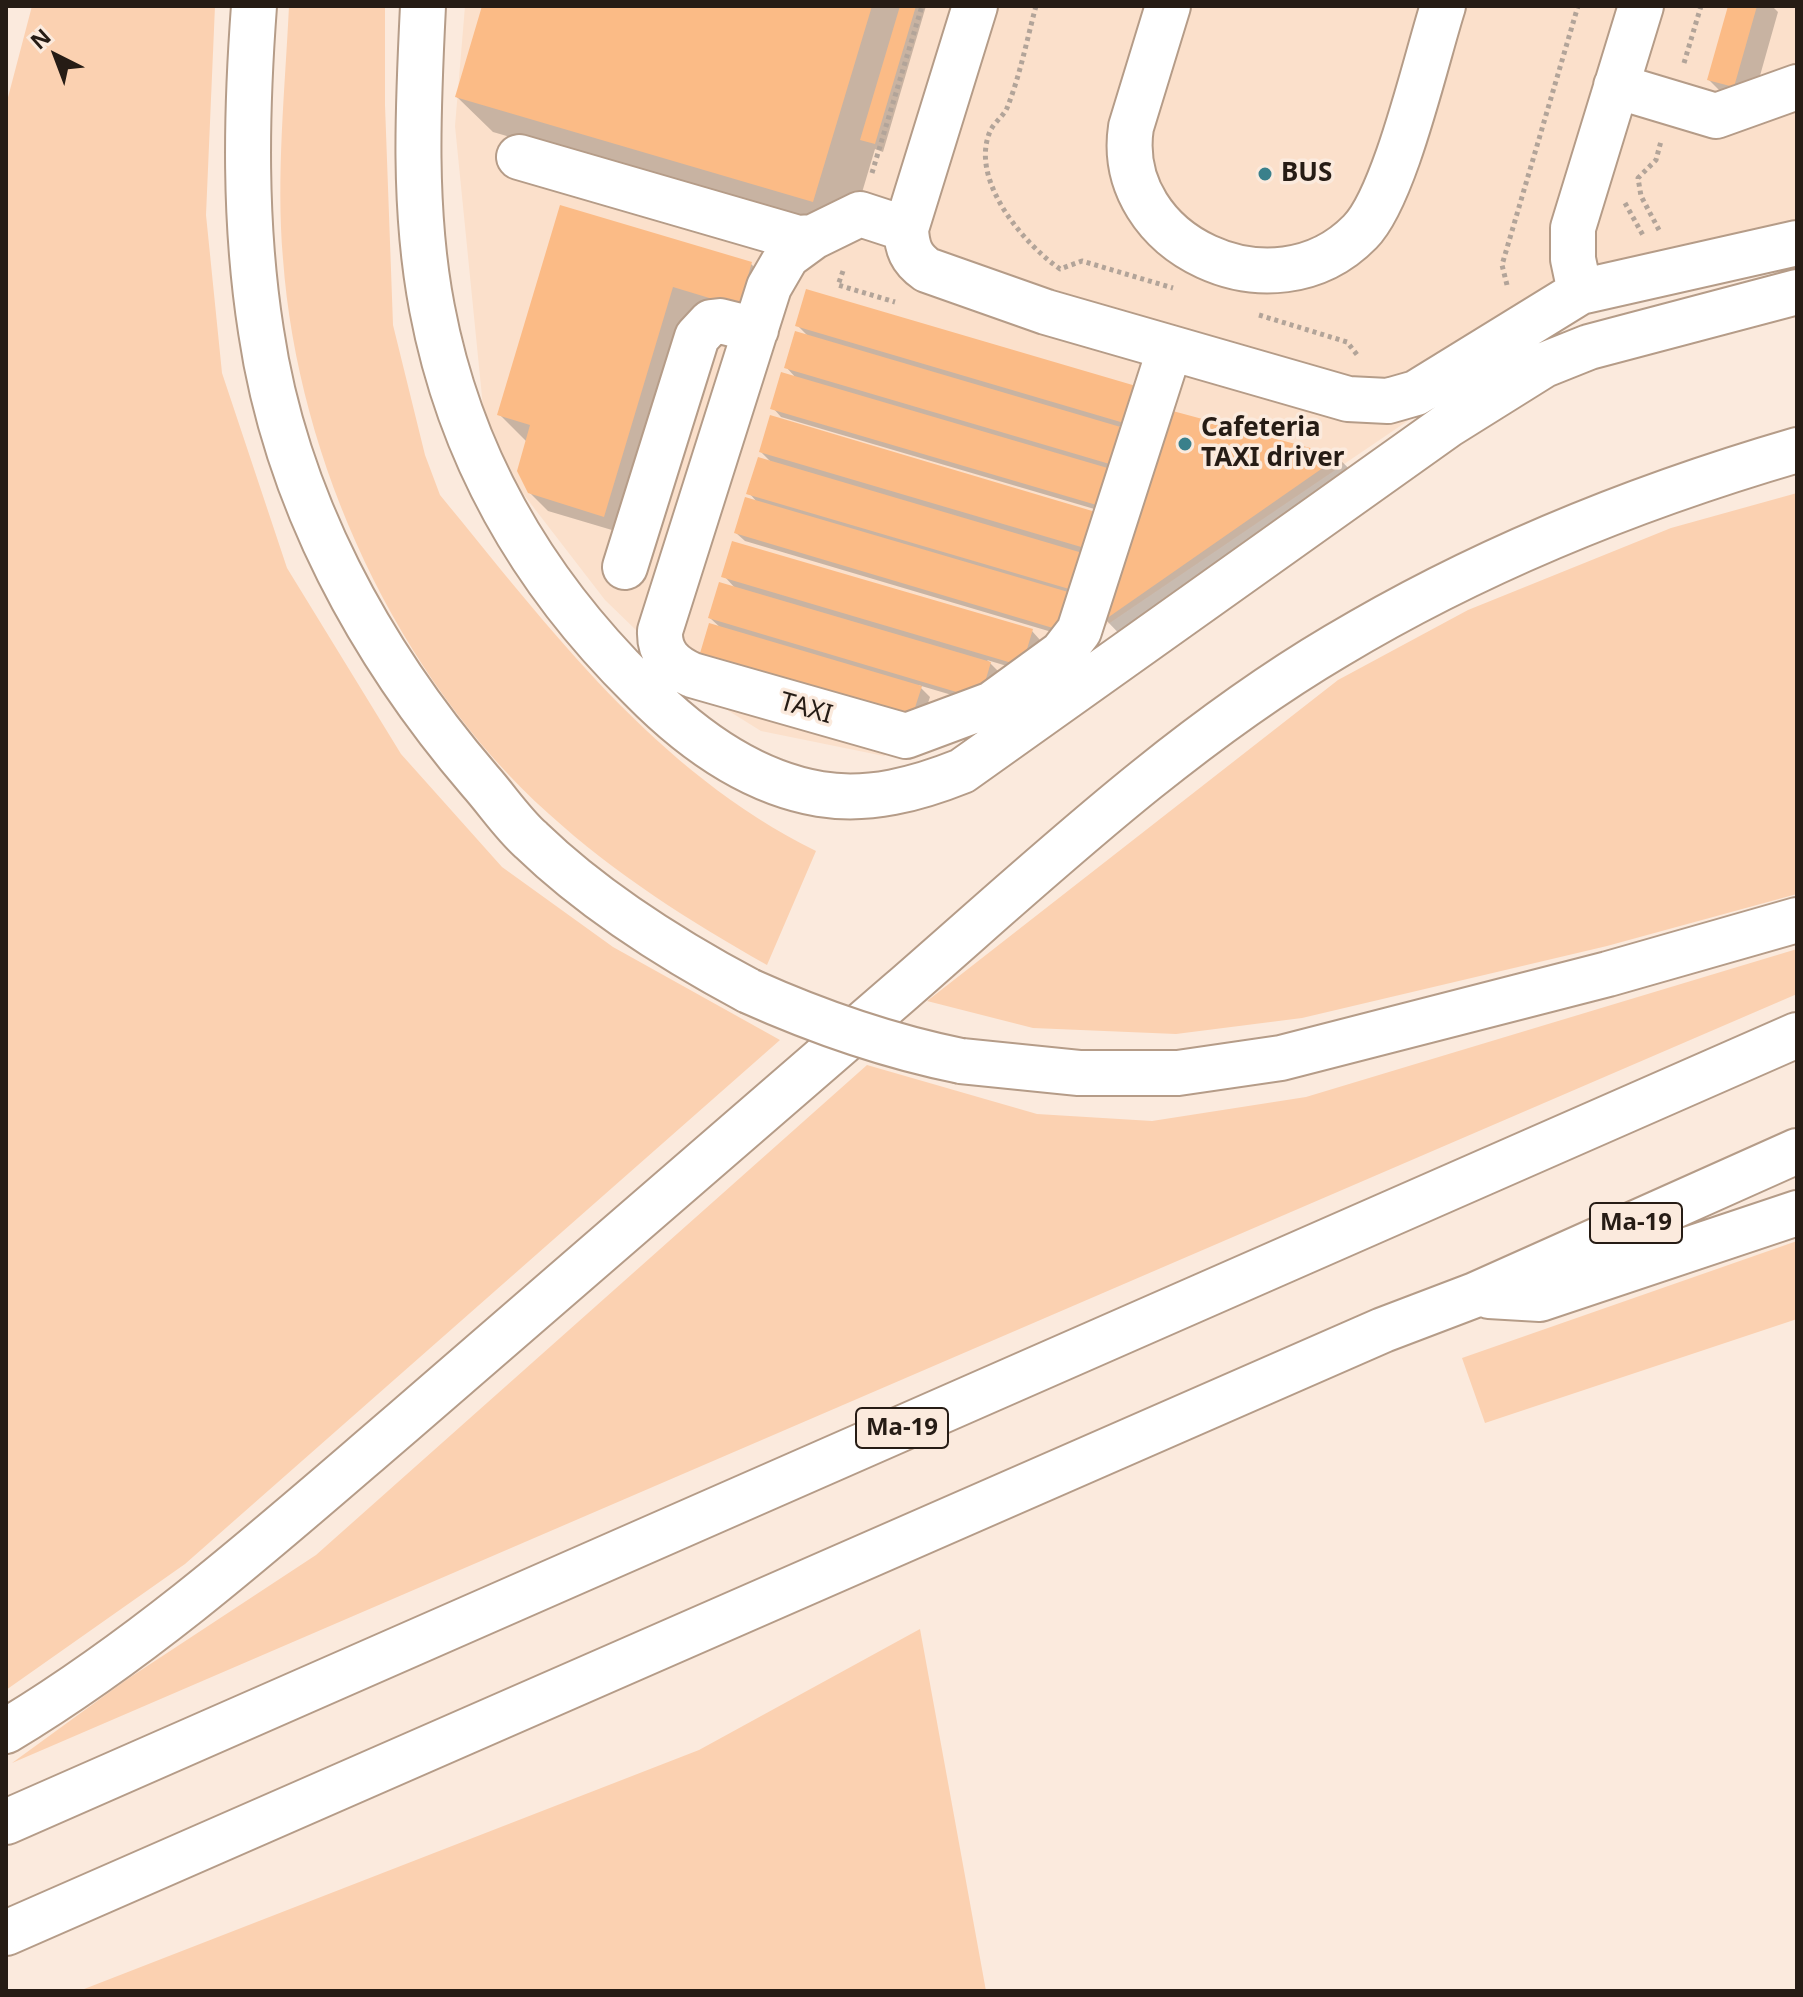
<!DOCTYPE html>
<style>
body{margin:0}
#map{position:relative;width:1803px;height:1997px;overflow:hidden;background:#fbeadd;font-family:"Noto Sans",sans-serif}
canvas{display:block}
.frame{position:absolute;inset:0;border:8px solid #261c15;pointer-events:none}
.north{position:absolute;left:16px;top:16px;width:80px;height:80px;-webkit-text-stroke:6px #fbeadd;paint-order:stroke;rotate:318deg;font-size:22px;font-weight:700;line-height:32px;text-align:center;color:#261c15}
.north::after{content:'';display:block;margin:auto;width:28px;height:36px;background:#261c15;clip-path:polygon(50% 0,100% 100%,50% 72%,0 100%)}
</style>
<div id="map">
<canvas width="1803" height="1997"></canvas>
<div class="frame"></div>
<div class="north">N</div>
</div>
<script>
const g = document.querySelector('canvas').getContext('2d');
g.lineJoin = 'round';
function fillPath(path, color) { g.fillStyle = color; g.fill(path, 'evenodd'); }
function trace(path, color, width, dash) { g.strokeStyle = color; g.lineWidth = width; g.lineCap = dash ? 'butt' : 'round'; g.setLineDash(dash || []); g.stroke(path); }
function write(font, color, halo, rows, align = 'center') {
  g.font = font + ' "Noto Sans",sans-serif'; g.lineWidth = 7; g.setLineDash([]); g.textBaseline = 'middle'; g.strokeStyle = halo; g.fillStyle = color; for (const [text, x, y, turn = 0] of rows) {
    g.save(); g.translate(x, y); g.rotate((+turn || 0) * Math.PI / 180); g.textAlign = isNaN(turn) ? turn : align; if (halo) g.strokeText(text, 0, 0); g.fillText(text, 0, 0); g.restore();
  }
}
fillPath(new Path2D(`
 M465 6H1797V259L1583 302 1092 635 884 756 761 731 703 695 605 600 487 447 455 126Z`), '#fbe0cb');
fillPath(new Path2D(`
 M32 6H215L206 215 222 373 287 568 401 754 502 867 613 947 780 1040 185 1564 6 1690V105Z
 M289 6H385V105L393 325 425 455 440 495C551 630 655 771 816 851L767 965C689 921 615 874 549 814 397 677 298 462 283 259 276 175 285 90 289 6Z
 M1797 493V894L1607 946 1302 1018 1176 1034 1033 1028 927 1001 1338 680 1468 610 1671 528Z
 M1797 949V994L12 1763 126 1680 316 1555 867 1065 1037 1114 1152 1121 1306 1097Z
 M1797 1241V1319L1485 1423 1462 1358Z
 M920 1629 986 1991H79L699 1750Z`), '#fbd1b1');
fillPath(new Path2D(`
 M484 6H926L883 152 875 149 849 236 493 132 457 97Z
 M1730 6H1772L1778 12 1752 104 1727 98 1709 80Z
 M561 207 751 264 787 299 708 321 622 533 548 511 529 492 527 442 499 414Z
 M798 326 1134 388 1133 430 1119 426 1131 439 1108 513 781 417 773 408 797 379 786 367 810 338Z
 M1171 412 1338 458 1365 484 1132 647 1106 620Z
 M761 452 1098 514 1096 556 1081 552 1094 565 1072 638 745 541 736 533 758 503 749 493 773 464Z
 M724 576 1032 631 1040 640 1030 673 987 660 999 672 989 706 918 685 930 697 919 730 722 629 710 618 736 589Z`), '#0003');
fillPath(new Path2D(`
 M482 6H872L813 202 455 97Z
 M900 6H916L875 144 860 140Z
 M1728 6H1757L1734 87 1707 80Z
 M560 205 752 262 739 307 673 287 604 517 528 493 517 471 530 425 497 415Z
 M806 289 1136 386 1124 423 795 326Z
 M795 331 1124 428 1113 465 784 368Z
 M781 372 1111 469 1100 506 770 409Z
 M1169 410 1340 456 1103 621Z
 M770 415 1099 513 1088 549 759 452Z
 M758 457 1086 554 1076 591 746 494Z
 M745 497 1075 594 1063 631 734 533Z
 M732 541 1033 629 1022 666 721 577Z
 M719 582 991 662 980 699 708 618Z
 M709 623 922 686 910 723 698 660Z`), '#fbbb86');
const minor = new Path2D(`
 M423 6C418 106 413 209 432 308 460 456 534 583 641 688 690 738 749 782 820 794 869 802 917 789 962 771L1448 425 1544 365 1589 347 1797 292
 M975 6 906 229C907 248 911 259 927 270L1046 312 1348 399 1388 401 1416 393 1580 292 1573 259V228L1641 6
 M1168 6 1131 127C1113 245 1274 320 1360 232 1395 197 1426 59 1443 6
 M1616 86 1716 116 1797 87
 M519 157 798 238 813 237 860 214 906 229
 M813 237 787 256 769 287 660 631C659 654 672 666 692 675L906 736 992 704 1062 653 1079 631 1170 348
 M1580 292 1797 243
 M625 567 697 337 711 322 720 321 756 330`);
const highway = new Path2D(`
 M254 6C246 114 244 223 261 331 286 500 370 653 480 781 497 800 512 823 531 840 594 901 672 950 749 991
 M961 1061 1079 1073H1178L1281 1058 1608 974 1797 920
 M1489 1296 1540 1299 1797 1213
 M6 1731C149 1645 276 1531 402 1423 568 1280 734 1137 900 992 1039 871 1177 740 1336 646 1481 559 1636 497 1797 450
 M6 1822 1797 1035
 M6 1933 1383 1330 1475 1295 1797 1151`);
trace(minor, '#b59c88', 48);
trace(highway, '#b59c88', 48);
trace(new Path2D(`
 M1036 6C1027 39 1020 76 1007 108 1003 117 992 124 989 134 971 182 1024 244 1060 269L1082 261 1173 288
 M1684 63 1701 6
 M872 173 922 6
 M1625 203 1644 237
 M1659 230 1641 196 1638 178 1656 160 1661 141
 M843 271 838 285 895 302
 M1507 285 1502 265 1578 6
 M1259 315 1347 342 1358 356`), '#b2a499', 5, [4, 4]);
trace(minor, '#fff', 44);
trace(highway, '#fff', 44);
const highwayBridge = new Path2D(`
 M749 991C818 1022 887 1046 961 1061`);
trace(highwayBridge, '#b59c88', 48, []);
trace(highwayBridge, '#fff', 44);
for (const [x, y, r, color] of [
 [1265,174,8,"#3a808b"],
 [1185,444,8,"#3a808b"]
]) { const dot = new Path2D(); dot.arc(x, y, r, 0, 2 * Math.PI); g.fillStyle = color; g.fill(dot); trace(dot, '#fbeadd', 3); }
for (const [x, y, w] of [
 [1636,1223,92],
 [902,1428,92]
]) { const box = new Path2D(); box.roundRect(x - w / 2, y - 20, w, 40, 6); g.fillStyle = '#fbeadd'; g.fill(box); trace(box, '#261c15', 2); }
write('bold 24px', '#261c15', null, [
 ["Ma-19",1636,1223],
 ["Ma-19",902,1428]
]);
write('bold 26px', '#261c15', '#fbeadd', [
 ["BUS",1281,174],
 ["Cafeteria",1201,429],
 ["TAXI driver",1201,459]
], 'left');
write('26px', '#261c15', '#fbeadd', [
 ["TAXI",806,709,16]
]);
</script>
